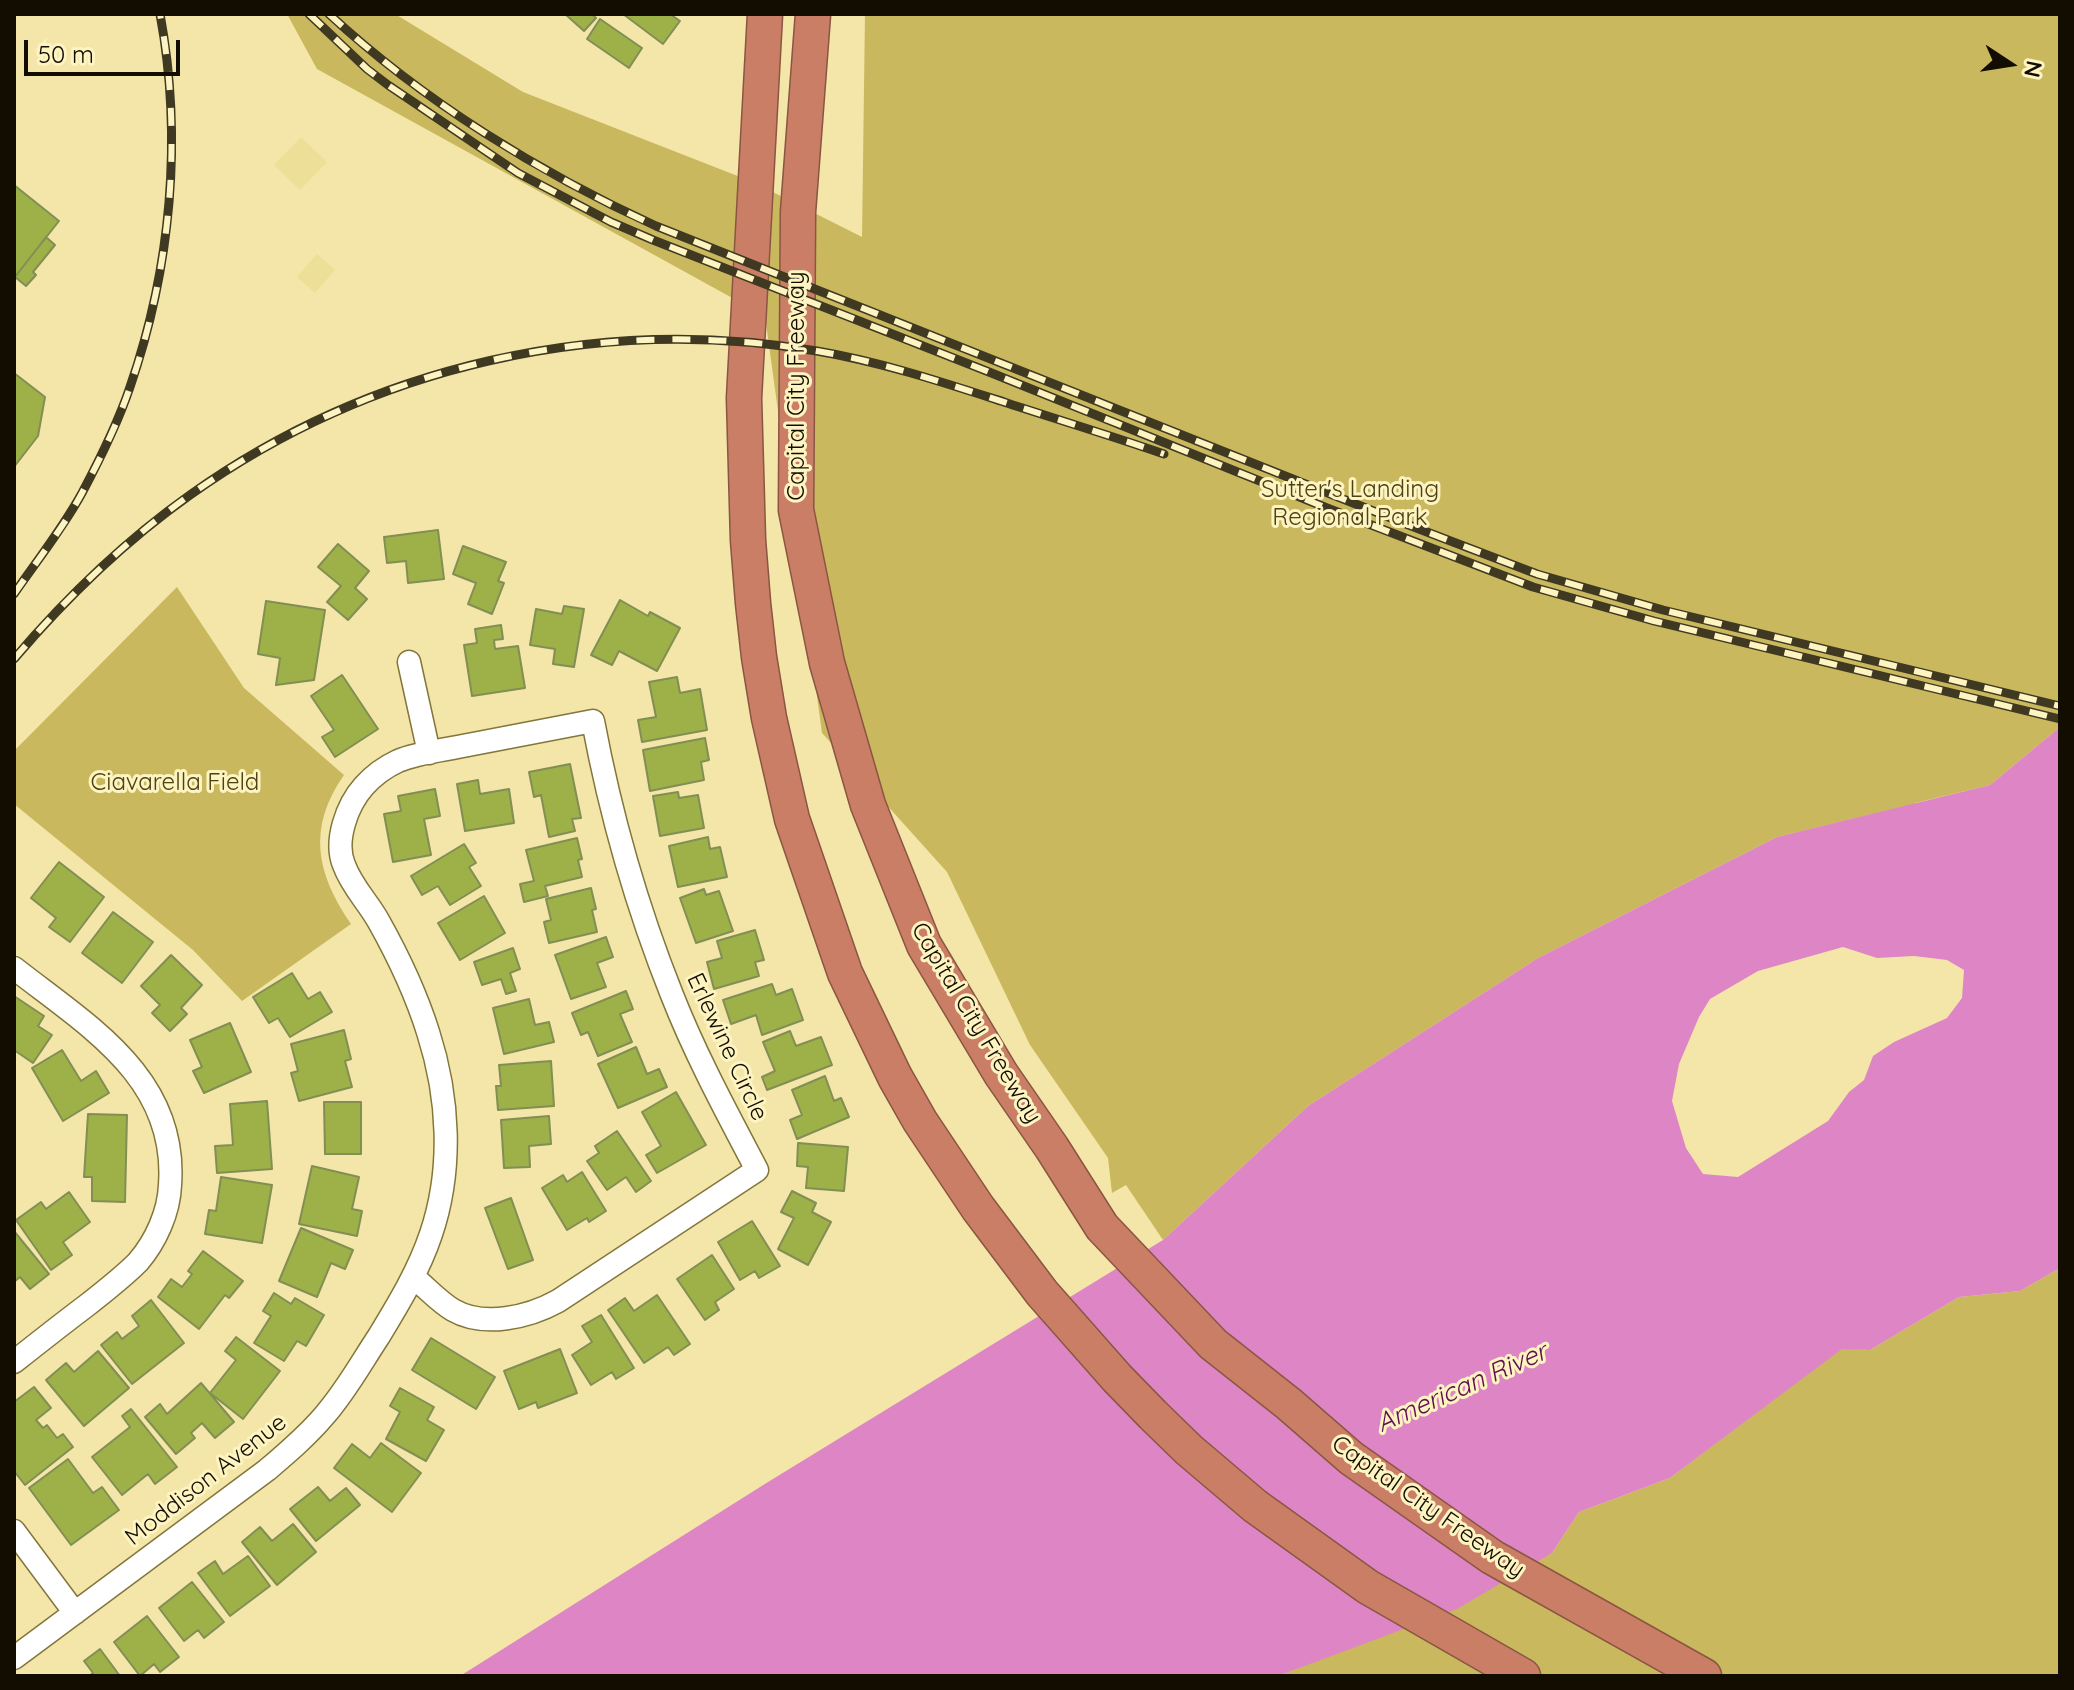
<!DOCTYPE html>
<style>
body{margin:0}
#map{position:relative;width:2074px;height:1690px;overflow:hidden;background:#f3e6a8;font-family:Quicksand,sans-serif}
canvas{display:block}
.frame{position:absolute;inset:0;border:16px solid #120d00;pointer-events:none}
.north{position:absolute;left:1970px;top:24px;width:80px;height:80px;-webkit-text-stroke:6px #fdf4c2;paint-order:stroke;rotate:102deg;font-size:22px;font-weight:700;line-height:32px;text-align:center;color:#120d00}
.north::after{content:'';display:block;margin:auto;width:28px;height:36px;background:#120d00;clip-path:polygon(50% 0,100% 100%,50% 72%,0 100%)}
.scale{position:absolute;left:24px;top:40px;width:156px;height:36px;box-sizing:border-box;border:4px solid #120d00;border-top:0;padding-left:10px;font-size:24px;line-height:28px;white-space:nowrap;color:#120d00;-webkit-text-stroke:6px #fdf4c2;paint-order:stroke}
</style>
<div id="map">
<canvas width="2074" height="1690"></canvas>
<div class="frame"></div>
<div class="north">N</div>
<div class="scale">50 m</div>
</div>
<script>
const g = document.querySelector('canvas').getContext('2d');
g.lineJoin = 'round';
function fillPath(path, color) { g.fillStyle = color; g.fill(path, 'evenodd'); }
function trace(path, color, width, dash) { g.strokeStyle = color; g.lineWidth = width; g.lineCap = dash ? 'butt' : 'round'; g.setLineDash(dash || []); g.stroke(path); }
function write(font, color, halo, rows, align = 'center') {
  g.font = font + ' Quicksand,sans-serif'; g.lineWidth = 6; g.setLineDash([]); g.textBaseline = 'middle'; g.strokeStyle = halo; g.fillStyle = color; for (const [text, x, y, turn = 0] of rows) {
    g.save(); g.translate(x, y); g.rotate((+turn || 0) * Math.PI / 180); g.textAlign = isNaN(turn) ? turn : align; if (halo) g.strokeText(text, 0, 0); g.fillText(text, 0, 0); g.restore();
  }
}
fillPath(new Path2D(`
 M301 137 327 162 300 190 274 165Z
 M317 254 335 270 315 293 297 277Z`), '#eddf98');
fillPath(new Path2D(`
 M287 14H395L523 92 753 182 862 237 865 14H2060V727L1990 785 1915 803 1911 807 1906 806 1777 837 1538 958 1308 1106 1163 1240 1126 1185 1112 1193 1108 1158 1030 1045 947 872 822 733 765 316 317 69Z
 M177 587 244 688 344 775C307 828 316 873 351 924L242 1001 193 950 14 804V751Z
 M2060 1268V1676H1278L1349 1648 1552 1553 1579 1512 1670 1478 1842 1348 1870 1350 1959 1297 2020 1291Z`), '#cab85e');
fillPath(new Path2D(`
 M2060 727V1268L2020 1291 1959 1297 1870 1350 1842 1349 1670 1478 1579 1512 1552 1553 1457 1609 1278 1676H460L768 1482 1163 1240 1308 1106 1538 958 1777 837 1990 785ZM1843 947 1877 958 1914 956 1947 960 1964 970 1962 998 1947 1018 1894 1042 1873 1056 1864 1080 1849 1092 1828 1121 1738 1177 1703 1174 1686 1148 1672 1101 1679 1064 1699 1017 1710 999 1758 971Z`), '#de86c5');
const building = new Path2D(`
 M565 14H592L596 18 584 31Z
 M623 14H670L680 21 663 44Z
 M600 19 642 48 629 68 587 39Z
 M14 185 59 221 14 278Z
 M46 237 55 245 33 272 36 275 26 286 15 277Z
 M14 373 45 397 38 436 14 467Z
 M438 530 444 579 408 583 406 561 387 563 384 537Z
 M338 544 369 571 355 588 367 599 348 620 327 602 341 586 318 567Z
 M463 546 506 562 498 581 504 583 492 614 468 604 476 583 453 574Z
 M620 600 648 616 650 612 680 628 657 671 619 651 612 665 591 655Z
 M266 601 325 610 314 680 276 685 280 658 258 654Z
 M564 606 584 609 574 667 553 664 555 649 530 645 536 609 562 614Z
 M501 625 503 639 494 640 495 649 518 646 525 688 472 696 464 645 477 643 475 629Z
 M342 675 378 729 335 757 322 737 334 730 311 696Z
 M677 677 680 693 700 689 707 730 642 742 638 720 656 717 649 682Z
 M705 738 709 760 701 762 704 780 650 791 643 750Z
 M570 764 581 818 572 819 575 831 549 837 541 795 534 797 529 772Z
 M478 780 480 794 509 789 514 823 465 831 457 784Z
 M435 789 440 816 424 819 431 855 393 862 384 814 401 811 398 796Z
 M678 792 679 798 698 795 704 828 660 836 653 796Z
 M708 837 710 849 720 847 727 877 678 887 669 846Z
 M577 838 582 859 578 860 582 877 545 886 548 896 524 902 520 884 534 881 526 850Z
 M464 844 476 863 469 867 481 886 450 905 438 886 422 895 411 876Z
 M59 862 104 897 70 942 49 927 56 918 31 898Z
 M591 888 596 909 592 910 597 932 549 943 544 922 551 920 546 899Z
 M704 889 706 895 719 891 733 931 696 943 680 898Z
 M484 896 505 933 460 960 438 923Z
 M113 912 153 942 122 983 82 953Z
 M755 930 764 960 755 962 759 976 714 989 707 962 722 958 717 941Z
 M606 937 613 957 597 963 606 987 571 999 555 955Z
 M513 948 520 969 510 973 516 991 506 994 501 979 482 985 474 962Z
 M171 955 202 985 181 1008 187 1014 170 1031 152 1013 160 1005 141 986Z
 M292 973 308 999 320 992 332 1012 290 1037 278 1018 269 1023 253 997Z
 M772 984 776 995 792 989 803 1020 762 1035 756 1015 731 1024 723 1000Z
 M626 991 633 1009 620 1014 632 1042 598 1056 588 1032 581 1035 572 1013Z
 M14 996 44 1016 38 1026 52 1035 33 1063 14 1050Z
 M529 999 535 1025 549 1022 554 1042 504 1054 493 1008Z
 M230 1023 251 1072 204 1093 193 1071 202 1067 190 1040Z
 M344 1030 351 1059 345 1061 352 1087 299 1101 291 1073 298 1071 291 1044Z
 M790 1031 796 1046 821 1037 832 1065 767 1090 762 1077 775 1071 763 1042Z
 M636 1047 647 1074 659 1069 667 1087 618 1108 598 1064Z
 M62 1050 81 1081 96 1071 109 1093 63 1121 32 1068Z
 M551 1061 554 1106 498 1110 496 1086H501L499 1065Z
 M825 1076 834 1101 841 1098 849 1117 797 1139 790 1120 802 1115 792 1090Z
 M676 1092 706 1145 657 1173 646 1155 661 1146 642 1112Z
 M267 1101 272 1169 217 1173 215 1146 233 1145 230 1104Z
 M324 1102H361V1154H325Z
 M88 1114 127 1115 125 1202 92 1201V1177H84Z
 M549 1116 551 1144 529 1146 530 1167 504 1168 501 1120Z
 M617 1131 651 1181 636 1192 626 1177 607 1190 587 1161 599 1153 595 1146Z
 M798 1143 848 1147 844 1191 806 1188 808 1167 797 1166Z
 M312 1166 359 1177 352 1209 362 1211 357 1236 299 1224Z
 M582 1172 606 1211 589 1222 587 1218 567 1230 542 1188 563 1175 567 1182Z
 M221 1177 272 1185 262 1243 205 1234 209 1210 216 1211Z
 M792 1191 816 1203 812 1212 831 1222 808 1265 778 1249 794 1218 781 1212Z
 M69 1192 90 1222 63 1242 72 1255 51 1270 16 1220 41 1202 46 1209Z
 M511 1198 533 1260 508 1269 485 1208Z
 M752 1221 780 1266 759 1278 755 1271 740 1280 718 1242Z
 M301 1228 353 1250 345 1269 331 1263 317 1297 279 1281Z
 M14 1231 49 1274 30 1289 20 1277 14 1282Z
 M203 1251 243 1281 229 1298 225 1295 199 1329 158 1297 171 1279 182 1287 192 1274 188 1271Z
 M712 1255 734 1289 715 1302 719 1310 705 1320 677 1279Z
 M274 1293 291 1304 295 1298 324 1315 306 1346 297 1341 284 1361 254 1343 271 1316 263 1311Z
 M657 1295 690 1344 674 1355 668 1347 644 1363 608 1310 625 1298 634 1311Z
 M151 1300 184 1343 132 1384 101 1345 117 1332 122 1339 139 1326 132 1316Z
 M601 1315 634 1368 616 1379 612 1372 591 1385 572 1355 592 1342 582 1326Z
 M236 1337 280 1371 243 1419 210 1393 236 1360 225 1351Z
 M431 1338 495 1377 476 1409 412 1370Z
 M560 1349 577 1393 538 1408 536 1402 519 1409 504 1371Z
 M98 1351 129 1388 84 1426 46 1380 66 1363 74 1372Z
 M201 1383 234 1422 215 1438 202 1423 191 1433 195 1438 176 1454 145 1417 160 1404 167 1414Z
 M34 1387 51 1408 36 1420 43 1428 47 1425 57 1438 63 1434 73 1447 25 1485 14 1471V1402Z
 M400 1388 434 1407 427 1420 444 1430 426 1461 386 1439 400 1412 390 1406Z
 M131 1409 177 1467 155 1484 148 1474 122 1495 92 1457 130 1427 122 1416Z
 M381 1443 421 1473 392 1512 334 1468 352 1444 370 1458Z
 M68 1459 93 1493 102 1487 119 1510 71 1545 29 1488Z
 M318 1487 330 1501 346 1488 360 1505 316 1541 290 1509Z
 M293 1524 316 1552 277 1585 242 1542 260 1527 272 1541Z
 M248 1556 270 1586 230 1616 198 1573 215 1561 223 1574Z
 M192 1582 224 1622 204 1638 198 1630 184 1641 159 1608Z
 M147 1616 179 1657 160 1672 154 1664 140 1676 114 1642Z
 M100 1649 120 1676H89L93 1673 84 1661Z`);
fillPath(building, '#9eb148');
trace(building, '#828e54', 2);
const minor = new Path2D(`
 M409 662 429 753
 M14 968C88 1026 178 1078 170 1185 169 1212 156 1241 138 1262 122 1278 104 1292 86 1306 62 1324 38 1343 14 1362
 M14 1531 75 1613
 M14 1658 267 1470C287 1453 307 1436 324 1416 346 1391 361 1363 379 1336 399 1303 419 1270 431 1234 453 1169 449 1097 428 1032 416 994 398 956 379 922 368 902 352 887 344 865 334 841 347 805 364 786 373 776 385 767 398 761 419 752 445 750 468 745 510 737 551 729 593 721 611 817 636 905 672 995 696 1056 727 1113 757 1170L558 1301C529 1317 484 1328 453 1310 439 1302 426 1287 413 1277`);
const highway = new Path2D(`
 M765 14 744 398 748 540 753 603 759 657 769 718 792 819 845 973 895 1077 920 1121 978 1208 1042 1293 1117 1378 1153 1415 1189 1450 1255 1506 1368 1587 1523 1676
 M813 14 798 212 796 510 827 663 868 805 924 945 1001 1074 1052 1148 1102 1227 1213 1344 1289 1404 1351 1458 1492 1557 1704 1676`);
trace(minor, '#82763b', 25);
trace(highway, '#8a5642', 37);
trace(minor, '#fff', 22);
trace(highway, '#ca7e66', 34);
const rail = new Path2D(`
 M309 14 367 69 388 85 518 173 611 222 653 240 984 370 1327 508 1533 587 1654 621 2060 719
 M329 14C423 101 540 173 656 226L1406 524 1537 574 1663 610 2060 706
 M14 594C36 562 63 528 82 493 100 459 118 423 130 387 171 268 183 138 160 14
 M14 659C66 598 125 541 190 495 371 366 598 314 817 351 882 362 945 383 1007 403 1059 420 1112 436 1164 454`);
trace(rail, '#3f3922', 9);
trace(rail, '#fdf4c2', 6, [18]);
write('24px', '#120d00', '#fdf4c2', [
 ["Capital City Freeway",797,386,-90],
 ["Capital City Freeway",976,1023,59],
 ["Erlewine Circle",727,1047,65],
 ["Moddison Avenue",206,1480,-38],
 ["Capital City Freeway",1428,1507,35]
]);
write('24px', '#4c4315', '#fdf4c2', [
 ["Sutter's Landing",1350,490],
 ["Regional Park",1350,518],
 ["Ciavarella Field",175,783]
]);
write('italic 26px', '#5f104e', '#fdf4c2', [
 ["American River",1462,1388,-24]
]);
</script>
